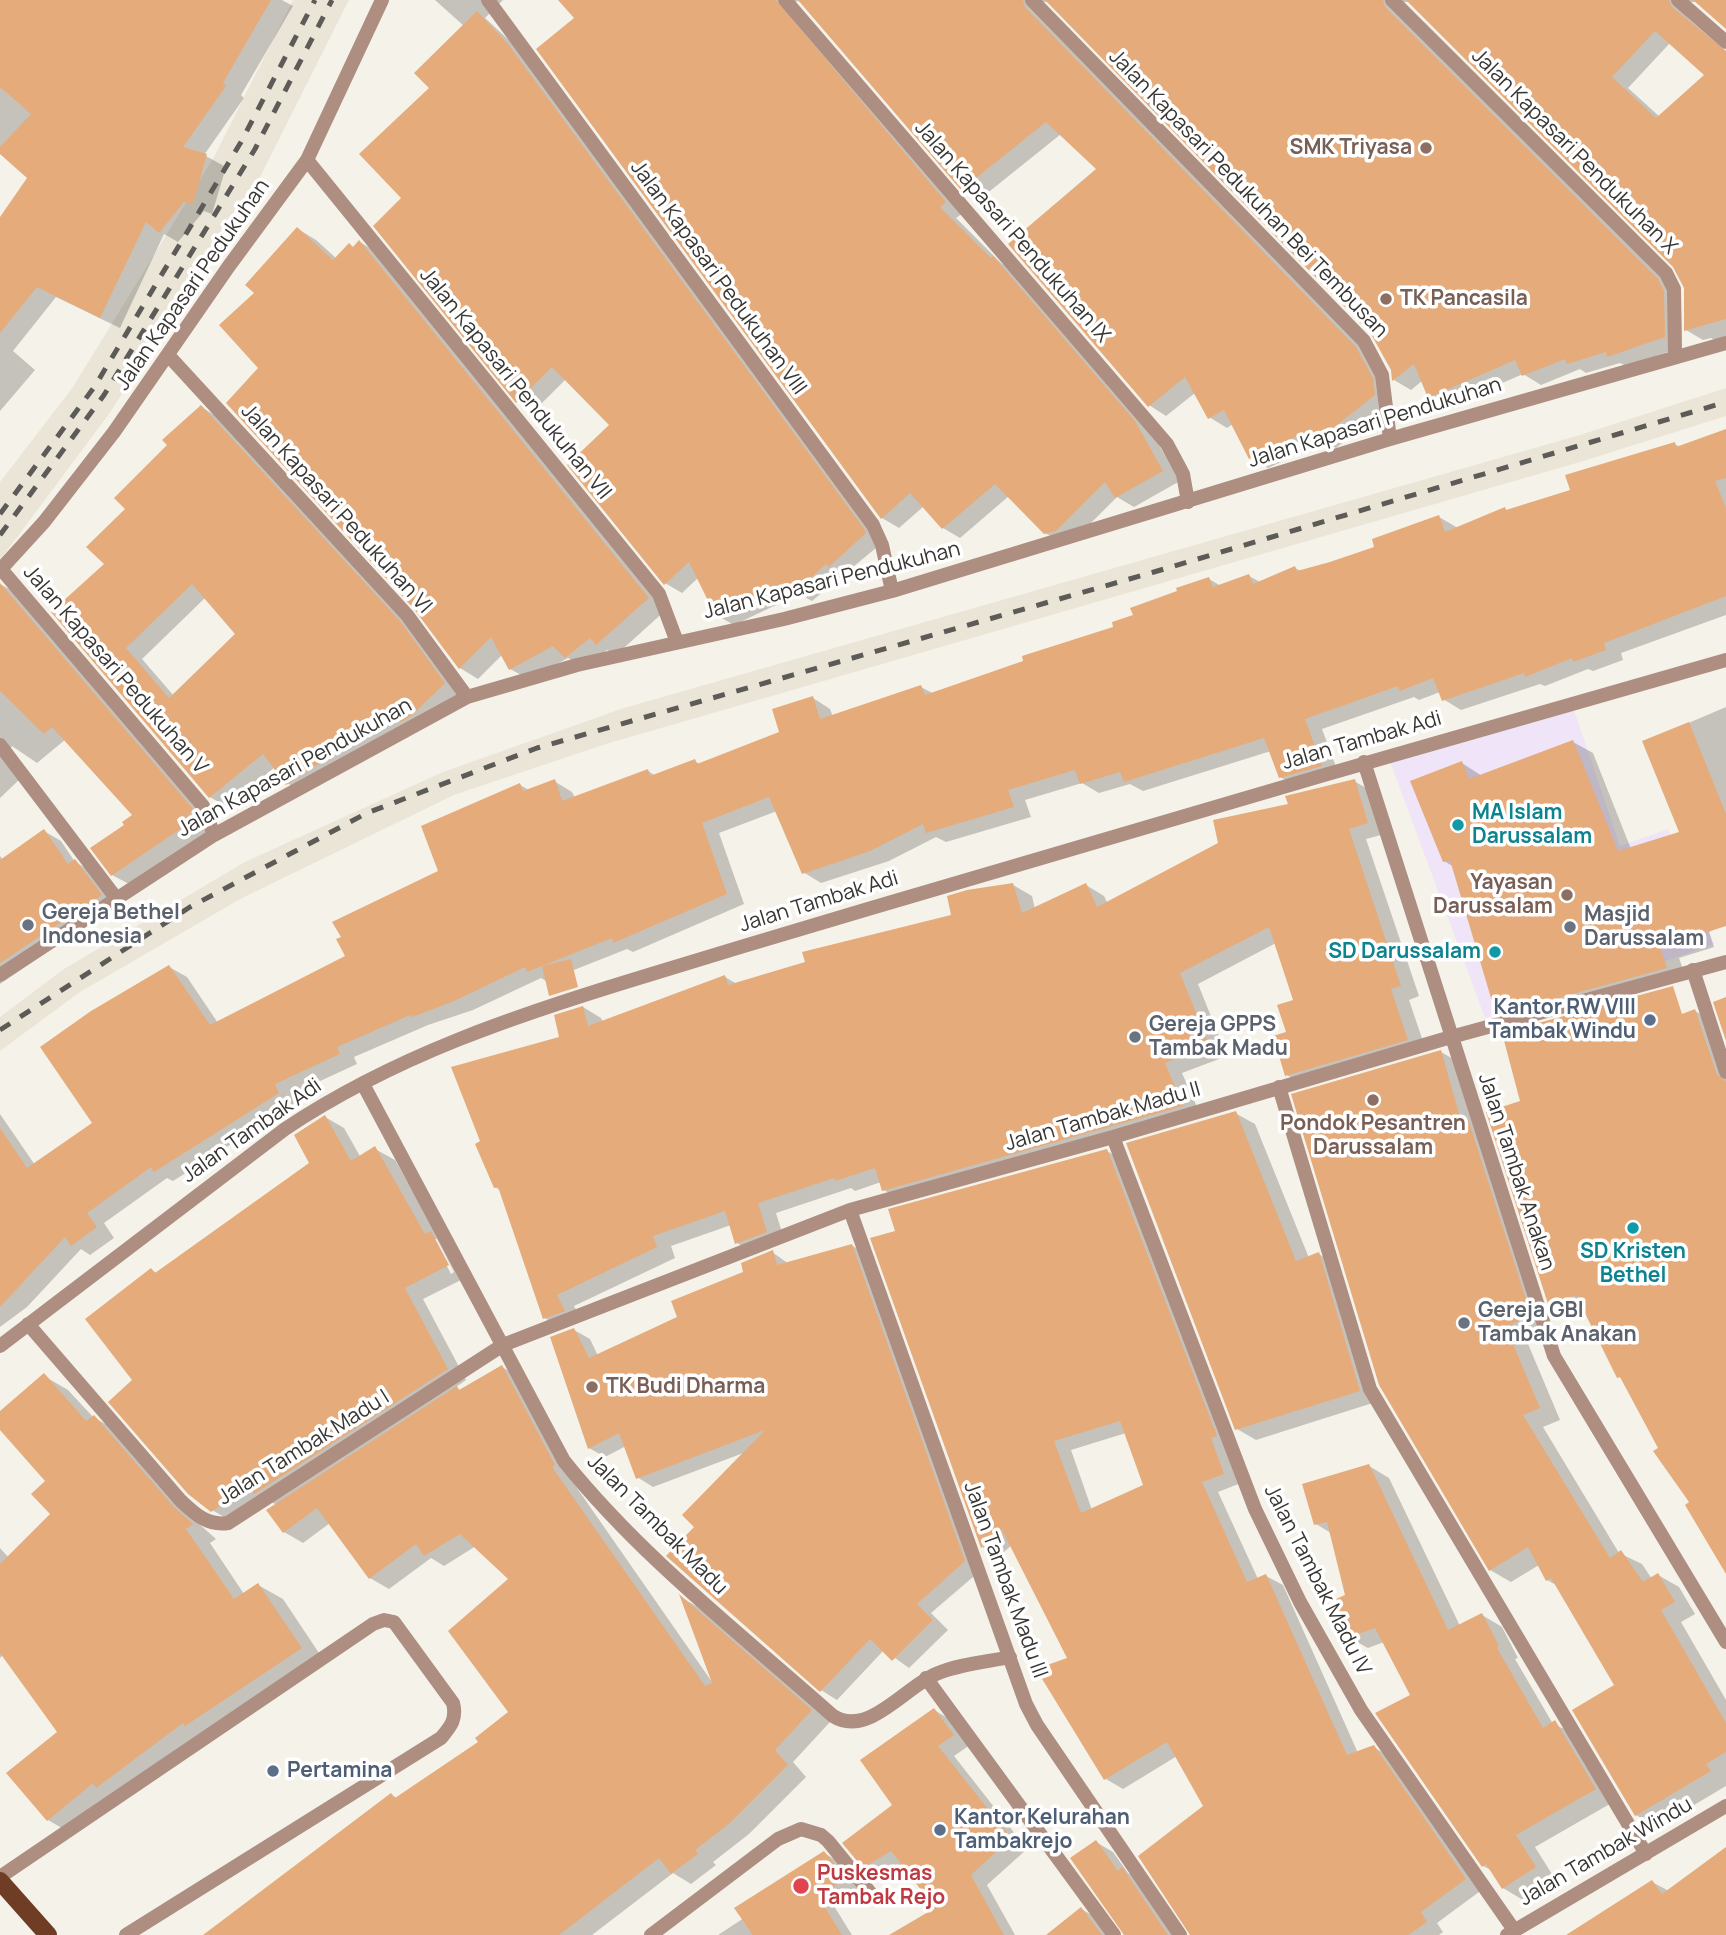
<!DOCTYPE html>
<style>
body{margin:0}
canvas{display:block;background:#f5f2ea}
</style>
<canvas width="1726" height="1935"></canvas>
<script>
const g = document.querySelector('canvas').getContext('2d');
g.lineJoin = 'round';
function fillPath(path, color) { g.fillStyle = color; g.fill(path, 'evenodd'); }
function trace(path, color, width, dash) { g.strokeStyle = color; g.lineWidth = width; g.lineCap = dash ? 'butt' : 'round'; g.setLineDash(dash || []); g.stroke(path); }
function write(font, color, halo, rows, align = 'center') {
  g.font = font + ' Manrope,sans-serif'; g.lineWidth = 7; g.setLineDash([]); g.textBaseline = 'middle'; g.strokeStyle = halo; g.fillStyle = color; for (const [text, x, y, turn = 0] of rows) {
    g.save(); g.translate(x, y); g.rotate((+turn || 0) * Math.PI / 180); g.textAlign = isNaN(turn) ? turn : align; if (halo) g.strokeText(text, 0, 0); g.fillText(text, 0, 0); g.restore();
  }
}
fillPath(new Path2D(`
 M293 0H349L255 187 109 414 0 560V482L73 387 214 157Z
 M1726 388V416L1580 462 606 744 454 795 242 898 80 992 0 1051V1017L64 969 245 862 443 772 624 708 1580 435Z`), '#ebe5d7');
fillPath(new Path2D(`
 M1573 707 1620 846 1668 829 1714 944 1577 992 1485 1018 1388 756Z`), '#efe4f8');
fillPath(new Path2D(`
 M0 0H282L293 6 241 95 244 98 204 155 226 167 212 214 204 211 178 242 164 234 120 328 56 297 13 351 35 370 0 411V220L32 174 0 152Z
 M435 0H503L485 18 525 55 882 543 812 601 799 594 734 625 718 616 699 577 682 593 665 583 611 425 566 379 534 411 517 401 404 198 432 88 464 26Z
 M561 0H1726V27L1698 2H1689L1685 10 1689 19 1726 51V346L1711 338 1703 340 1686 330 1685 288 1674 265 1410 2H1404L1675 291 1681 303 1682 347 1626 366 1620 363 1586 373 1580 369 1541 385 1523 374 1447 407 1429 397 1422 381 1411 390 1394 380 1392 370 1372 333 1050 2H1044L1040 9 1374 359 1392 405 1336 448 1325 442 1268 468 1251 458 1233 424 1227 428 1209 417 1195 393 1166 416 1149 405 1098 169 1061 134 980 199 963 189 802 2 797 1 793 8 963 213 956 218 1001 263 1011 269 1152 433 1180 481 1134 507 1117 497 1074 540 1063 543 1045 533 1009 496 960 538 943 528 924 506 899 528 882 518 577 18ZM1670 43 1706 75 1660 117 1628 88Z
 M298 229 316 240 337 259 360 242 378 253 667 609 616 655 607 650 585 668 568 658 529 679 510 669 502 655 478 679 460 668 261 368 257 293Z
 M201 407 218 417 417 633 461 693 304 793 287 783 275 767 227 807 210 797 53 612 107 565 127 509 169 445ZM206 597 237 632 174 696 142 659Z
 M1726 431V615L1621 653 1623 660 1593 671 1588 669 1545 686 1540 684 1461 710 1443 699 1440 692 1419 700 1414 697 1322 729 1339 775 1298 787 1280 777 1271 751 1143 791 1130 784 1099 793 1082 783 1025 800 1031 817 946 842 936 837 889 861 821 883 803 872 777 811 719 833 744 904 633 952 627 949 546 981 541 978 473 1010 428 1025 354 1057 357 1064 292 1094 296 1103 173 1181 167 1178 104 1223 114 1238 90 1255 81 1249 27 1307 0 1327V1114L35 1165 94 1123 169 967 187 977 218 1023 347 957 440 872 520 785 529 790 554 781 572 792 575 798 648 771 656 776 695 761 701 765 781 733 813 698 830 709 833 717 921 687 934 694 1115 628 1209 579 1221 586 1249 576 1260 582 1295 568 1301 571 1377 548 1439 517 1458 528 1505 509 1509 511 1573 491 1674 444 1681 447Z
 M0 584 16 593 210 821 208 831 129 884 112 875 126 825 134 816 66 739 37 763 12 746 7 757 21 778 0 798Z
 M1726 707V924L1709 932 1714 947 1679 958 1686 978 1517 1025 1497 1014 1454 867 1444 861 1462 763 1482 776 1573 742 1593 753 1631 849 1681 833 1644 742Z
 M1354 781 1373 792 1385 834 1366 839 1419 996 1409 1000 1426 1050 1305 1086 1287 1075 1288 1033 1295 1001 1276 943 1198 984 1227 1056 1182 1073 1201 1116 902 1201 884 1190 881 1182 855 1191 851 1188 776 1213 785 1242 755 1254 737 1243 731 1225 671 1246 675 1258 574 1306 582 1321 563 1329 545 1318 501 1191 495 1187 482 1142 583 1007 601 1018 603 1022 725 977 737 984 953 916 1013 885 1032 896 1035 909 1086 885 1104 896 1108 904 1290 805Z
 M44 831 61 841 75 862 91 871 117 905 0 984V856L3 860Z
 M1695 1011 1715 1022 1726 1056V1553L1692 1503 1623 1379 1619 1377 1586 1310 1570 1318 1550 1306 1523 1102 1623 1039Z
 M1441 1052 1462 1064 1551 1327 1526 1339 1560 1420 1543 1427 1619 1553 1642 1564 1652 1579 1658 1575 1679 1587 1695 1614 1681 1622 1726 1700V1786L1657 1827 1636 1815 1617 1686 1558 1586 1547 1580 1539 1565 1511 1582 1490 1570Z
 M1235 1113 1255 1124 1309 1258 1319 1254 1338 1266 1379 1401 1256 1440 1237 1429Z
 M325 1117 344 1128 361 1158 375 1149 395 1160 439 1238 467 1277 423 1299 466 1380 456 1387 461 1391 502 1367 521 1378 570 1478 712 1682 682 1598 698 1607 830 1722 793 1762 806 1777 749 1834 713 1862 716 1865 691 1884 673 1873 592 1935H239L391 1795 397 1798 480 1742 510 1712V1580L476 1546 444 1566 431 1558 389 1589 370 1578 330 1523 303 1543 284 1532 277 1505 264 1498 231 1521 212 1510 134 1380 151 1270 157 1273 312 1164ZM433 1239H437L454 1272 451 1274Z
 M1107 1151 1124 1161 1241 1483 1218 1492 1258 1579 1266 1576 1283 1585 1358 1753 1373 1747 1391 1757 1483 1889 1437 1923 1443 1932 1439 1935H1190L1205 1806 1177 1756 1123 1789 1106 1779 1069 1659 1012 1545 999 1556 982 1547 897 1232ZM1126 1433 1145 1486 1092 1510 1071 1450Z
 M851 1245 868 1255 980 1571 931 1613 948 1630 909 1668 884 1650 837 1700 821 1690 697 1527 746 1452 653 1487 637 1477 626 1446 605 1457 589 1448 574 1330 590 1339 598 1356 680 1318 772 1252 789 1264Z
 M44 1376 68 1390 93 1417 118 1431 198 1523 216 1539 210 1543 244 1594 258 1585 283 1599 325 1662 72 1834 48 1820 60 1732 3 1655 0 1658V1548L9 1558 53 1514 47 1481 0 1428V1414Z
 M1369 1466 1389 1478 1460 1626 1482 1615 1502 1627 1518 1658 1515 1659 1553 1724 1576 1734 1615 1801 1535 1847 1555 1879 1523 1900 1503 1888 1493 1871 1483 1866 1412 1695 1384 1642 1368 1648 1348 1637 1347 1597 1331 1533 1316 1524Z
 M934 1710 951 1720 970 1745 954 1756 1027 1849 987 1885 1015 1935H893L938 1908 903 1863 881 1877 864 1867 894 1805Z
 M1096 1842 1113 1852 1128 1873 1140 1880 1178 1935H1124Z
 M824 1853 841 1863 862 1889 834 1906 852 1935H718L744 1918Z
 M1726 1861V1935H1569L1652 1882 1669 1891Z
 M1081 1909 1099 1919 1111 1935H1049Z`), '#0003');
fillPath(new Path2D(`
 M0 0H271L223 83 226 86 183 147 207 154 193 204 184 202 159 233 146 222 100 318 37 287 0 333V217L27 178 0 154V147L31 114 0 87Z
 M558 0H776L946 202 940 207 991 258 993 256 1135 421 1163 471 1115 498 1105 482 1056 531 1044 534 995 484 942 529 910 493 881 519 536 49 574 18Z
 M798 0H1023L1025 7 1356 347 1373 378 1375 395 1318 440 1310 430 1249 459 1224 410 1208 419 1185 377 1148 407 1008 244 1096 169 1046 122 961 190Z
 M1045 0H1383L1385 7 1658 279 1664 291 1665 337 1607 357 1606 352 1567 364 1565 359 1522 376 1515 360 1428 398 1414 364 1392 381 1391 370 1371 334Z
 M1406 0H1669L1672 7 1726 51V319L1684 331V288L1673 267ZM1655 31 1704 75 1656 118 1612 77Z
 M1693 0H1726V29Z
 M477 11 508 44 865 530 866 533 829 567 826 564 794 593 785 584 716 617 689 562 664 585 567 465 609 425 552 367 516 403 373 226 401 198 359 154 429 88 414 73Z
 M297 227 333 260 349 243 353 247 359 240 649 598 596 645 590 638 565 658 553 646 509 670 491 637 459 669 414 609 226 403 258 368 219 325 254 293 245 285Z
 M201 405 400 621 445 683 411 716 401 722 390 712 361 741 356 736 333 758 331 756 286 785 263 754 209 798 51 612 104 564 86 547 125 509 114 498 167 445 162 440ZM192 584 235 634 169 698 126 648Z
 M1726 429V478L1715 481 1726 508V596L1604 643 1606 650 1573 662 1572 658 1525 677 1524 673 1442 701 1433 678 1400 691 1398 686 1305 719 1322 766 1279 778 1264 738 1124 782 1120 772 1080 784 1075 770 1008 790 1014 807 926 833 923 824 870 851 802 874 769 797 702 823 727 894 613 943 612 938 527 972 525 967 454 1001 412 1017 410 1015 337 1047 340 1054 275 1084 279 1093 154 1172 151 1167 87 1213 97 1227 71 1246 65 1237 0 1307V1128L27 1168 92 1123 40 1047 91 1011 169 965 210 1025 345 956 336 939 341 937 332 922 438 871 421 826 520 783 523 791 555 779 562 801 648 769 650 776 695 759 697 764 779 732 772 709 813 696 820 719 921 685 925 695 1023 661 1022 656 1113 627 1112 622 1133 615 1130 608 1177 591 1176 588 1209 577 1213 587 1249 574 1253 584 1295 566 1297 571 1330 562 1374 547 1372 539 1439 515 1445 532 1505 507 1506 510 1570 490 1565 475 1675 442 1676 447Z
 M0 583 194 810 188 815 192 821 111 876 90 848 124 825 122 822 132 815 52 727 44 734 0 691Z
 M1689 722 1726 814V926L1660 947 1667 968 1496 1015 1450 860 1443 862 1410 781 1462 761 1469 779 1573 740 1618 851 1679 832 1642 741Z
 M1355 779 1368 823 1349 829 1401 986 1391 989 1408 1040 1285 1076 1273 1036 1286 1032 1277 1005 1293 1000 1269 927 1180 973 1209 1045 1165 1063 1183 1106 882 1191 875 1168 835 1181 834 1178 758 1203 767 1232 735 1244 725 1211 653 1236 657 1247 557 1295 565 1311 543 1319 498 1187 494 1188 475 1144 480 1141 451 1067 559 1037 554 1015 583 1006 588 1026 725 975 728 985 805 962 802 952 951 915 947 896 967 890 1013 883 1022 913 1086 883 1097 907 1218 843 1213 820 1288 804 1285 796Z
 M44 829 68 864 75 859 102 895 0 963V860Z
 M571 959 578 987 549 996 542 966Z
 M1673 986 1682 1014 1695 1009 1717 1075 1726 1081V1574L1685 1505 1689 1502 1653 1451 1658 1448 1620 1377 1617 1378 1576 1295 1549 1307 1486 1112 1520 1101 1502 1033Z
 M1726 997V1041L1713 1002Z
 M1441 1050 1461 1121 1468 1119 1531 1315 1506 1327 1540 1408 1523 1415 1610 1558 1621 1550 1643 1582 1658 1573 1675 1602 1661 1610 1726 1723V1752L1706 1764 1711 1771 1635 1816 1572 1710 1614 1685 1551 1578 1546 1581 1528 1547 1489 1571 1379 1385 1291 1094Z
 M1236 1111 1296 1261 1319 1252 1360 1391 1235 1430 1126 1143Z
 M325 1115 351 1161 375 1146 425 1234 431 1231 449 1265 405 1288 448 1369 254 1494 248 1485 211 1512 188 1494 108 1402 132 1380 85 1319 151 1268 155 1273 309 1163 294 1135Z
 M1107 1149 1217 1436 1211 1438 1224 1474 1202 1482 1247 1582 1266 1574 1347 1755 1374 1745 1466 1879 1421 1912 1427 1922 1408 1935H1190L1138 1856 1203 1806 1167 1742 1104 1780 1036 1669 1067 1658 1002 1530 981 1548 870 1238 895 1231 888 1209ZM1120 1421 1143 1485 1081 1513 1054 1441Z
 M852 1244 965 1561 917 1604 933 1620 892 1661 870 1639 820 1692 666 1556 694 1527 682 1515 765 1430 636 1479 619 1433 588 1449 550 1337 574 1328 589 1358 677 1317 671 1301 743 1272 741 1263 773 1250 777 1265Z
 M502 1365 555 1465 552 1467 705 1686 712 1683 679 1594 812 1710 775 1750 788 1765 730 1823 695 1850 698 1854 671 1874 659 1858 559 1935H203L391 1793 395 1798 478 1742 475 1738 508 1712 448 1631 508 1579 460 1534 424 1556 416 1544 369 1579 317 1508 283 1533 266 1510 457 1386 459 1390Z
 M44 1373 86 1421 94 1415 174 1507 193 1524 186 1529 234 1599 258 1583 302 1648 185 1726 183 1723 96 1788 93 1783 47 1821 6 1773 57 1732 0 1653V1564L50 1514 31 1494 45 1481 0 1430V1411Z
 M1369 1464 1448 1630 1482 1613 1499 1646 1497 1648 1543 1728 1555 1720 1596 1789 1516 1835 1536 1867 1502 1889 1486 1864 1482 1867 1375 1713 1410 1695 1375 1628 1347 1638 1336 1599 1345 1595 1327 1522 1314 1525 1302 1484Z
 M934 1708 954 1735 938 1746 1011 1838 971 1875 1004 1935H889L935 1908 891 1851 863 1868 842 1843 892 1805 860 1760Z
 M1096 1840 1118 1871 1122 1867 1168 1935H1124L1070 1858Z
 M1726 1847V1935H1566L1652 1880 1662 1894Z
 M824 1851 846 1879 818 1896 842 1935H753L734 1908Z
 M1081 1907 1102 1935H1046Z`), '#e5ab7a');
trace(new Path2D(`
 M0 1877 373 1624 384 1620 394 1622 453 1703C457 1719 451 1726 441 1738L126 1935
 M651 1935 778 1839 801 1829 821 1835 828 1841 876 1900`), '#ad8e81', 14);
trace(new Path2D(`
 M488 0 873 525 882 545 892 591
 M785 0 1167 444 1183 474 1188 502
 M1032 0 1364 341 1382 375 1390 439
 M1392 0 1666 273 1674 289 1675 357
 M1678 0 1726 42
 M307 160 659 594 677 642
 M168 355 407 615 467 697
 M1 569 203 806 214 835
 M0 570 44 522 114 432 229 266 307 160 382 0
 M0 745 116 898
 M1364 762 1554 1356 1726 1642
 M1693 970 1726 1072
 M0 975 214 835 467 697 577 665 784 619 892 591 1390 439 1726 343
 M363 1084 564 1461C641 1557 742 1635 833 1716 868 1738 905 1687 936 1674 959 1664 986 1662 1010 1657
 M1279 1087 1370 1389 1646 1854
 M1113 1137 1255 1509 1300 1602 1361 1710 1514 1930
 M850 1210 1026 1704 1037 1725 1180 1935
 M28 1324 181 1501C195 1514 207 1526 228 1523L503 1345 850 1210 1113 1137 1451 1037 1726 962
 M0 1346 285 1129C394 1056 517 1015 642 977 717 954 793 931 868 909 1154 824 1439 741 1726 660
 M926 1678 1114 1935
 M1507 1935 1726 1806`), '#ad8e81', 14);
trace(new Path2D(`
 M0 1881 48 1935`), '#6f3c24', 18);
trace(new Path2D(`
 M0 514 95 386 241 142 315 0
 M0 535 104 395 255 149 332 0
 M0 1030 190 907 367 813 537 748 1154 572 1726 402`), '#5c5b57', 5, [12, 12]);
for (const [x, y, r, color] of [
 [1426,148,7,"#8d6e63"],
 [1386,299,7,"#8d6e63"],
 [1458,825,7,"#0f9aa8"],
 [1567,895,7,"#8d6e63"],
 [28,925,7,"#6b7280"],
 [1570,927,7,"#6b7280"],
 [1495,952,7,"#0f9aa8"],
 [1650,1020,7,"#5c6f8a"],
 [1135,1037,7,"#6b7280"],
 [1373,1100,7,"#8d6e63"],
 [1633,1228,7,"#0f9aa8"],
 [1464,1323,7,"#6b7280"],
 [592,1387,7,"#8d6e63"],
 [273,1771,7,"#5c6f8a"],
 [940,1830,7,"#5c6f8a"],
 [801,1886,9,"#e0444e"]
]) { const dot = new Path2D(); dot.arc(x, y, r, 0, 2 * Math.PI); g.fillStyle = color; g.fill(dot); trace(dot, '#fff', 2.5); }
write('bold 21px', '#785e54', '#fff', [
 ["SMK Triyasa",1412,148],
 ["TK Pancasila",1400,299,"left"],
 ["Yayasan",1553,883],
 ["Darussalam",1553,907],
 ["Pondok Pesantren",1373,1124,"center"],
 ["Darussalam",1373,1148,"center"],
 ["TK Budi Dharma",606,1387,"left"]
], 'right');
write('21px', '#373633', '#fff', [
 ["Jalan Kapasari Pendukuhan X",1574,152,45],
 ["Jalan Kapasari Pedukuhan Bei Tembusan",1248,194,46],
 ["Jalan Kapasari Pendukuhan IX",1012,232,49],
 ["Jalan Kapasari Pedukuhan VIII",718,278,54],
 ["Jalan Kapasari Pedukuhan",193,285,-55],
 ["Jalan Kapasari Pendukuhan VII",515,384,51],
 ["Jalan Kapasari Pendukuhan",1375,423,-17],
 ["Jalan Kapasari Pedukuhan VI",336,509,48],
 ["Jalan Kapasari Pendukuhan",832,581,-14],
 ["Jalan Kapasari Pedukuhan V",115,670,49],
 ["Jalan Tambak Adi",1362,741,-16],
 ["Jalan Kapasari Pendukuhan",295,768,-29],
 ["Jalan Tambak Adi",819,902,-17],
 ["Jalan Tambak Madu II",1103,1117,-16],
 ["Jalan Tambak Adi",252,1131,-35],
 ["Jalan Tambak Anakan",1516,1172,72],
 ["Jalan Tambak Madu I",304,1448,-32],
 ["Jalan Tambak Madu",657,1525,45],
 ["Jalan Tambak Madu III",1005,1580,70],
 ["Jalan Tambak Madu IV",1317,1580,63],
 ["Jalan Tambak Windu",1606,1852,-30]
]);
write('bold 21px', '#0d838f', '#fff', [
 ["MA Islam",1472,813],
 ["Darussalam",1472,837],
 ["SD Darussalam",1481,952,"right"],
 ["SD Kristen",1633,1252,"center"],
 ["Bethel",1633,1276,"center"]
], 'left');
write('bold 21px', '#5b616d', '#fff', [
 ["Gereja Bethel",42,913],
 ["Indonesia",42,937],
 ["Masjid",1584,915],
 ["Darussalam",1584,939],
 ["Gereja GPPS",1149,1025],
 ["Tambak Madu",1149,1049],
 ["Gereja GBI",1478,1311],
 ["Tambak Anakan",1478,1335]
], 'left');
write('bold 21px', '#4e5e75', '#fff', [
 ["Kantor RW VIII",1636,1008,"right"],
 ["Tambak Windu",1636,1032,"right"],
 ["Pertamina",287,1771],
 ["Kantor Kelurahan",954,1818],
 ["Tambakrejo",954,1842]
], 'left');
write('bold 21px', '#be3a42', '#fff', [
 ["Puskesmas",817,1874],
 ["Tambak Rejo",817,1898]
], 'left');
</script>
